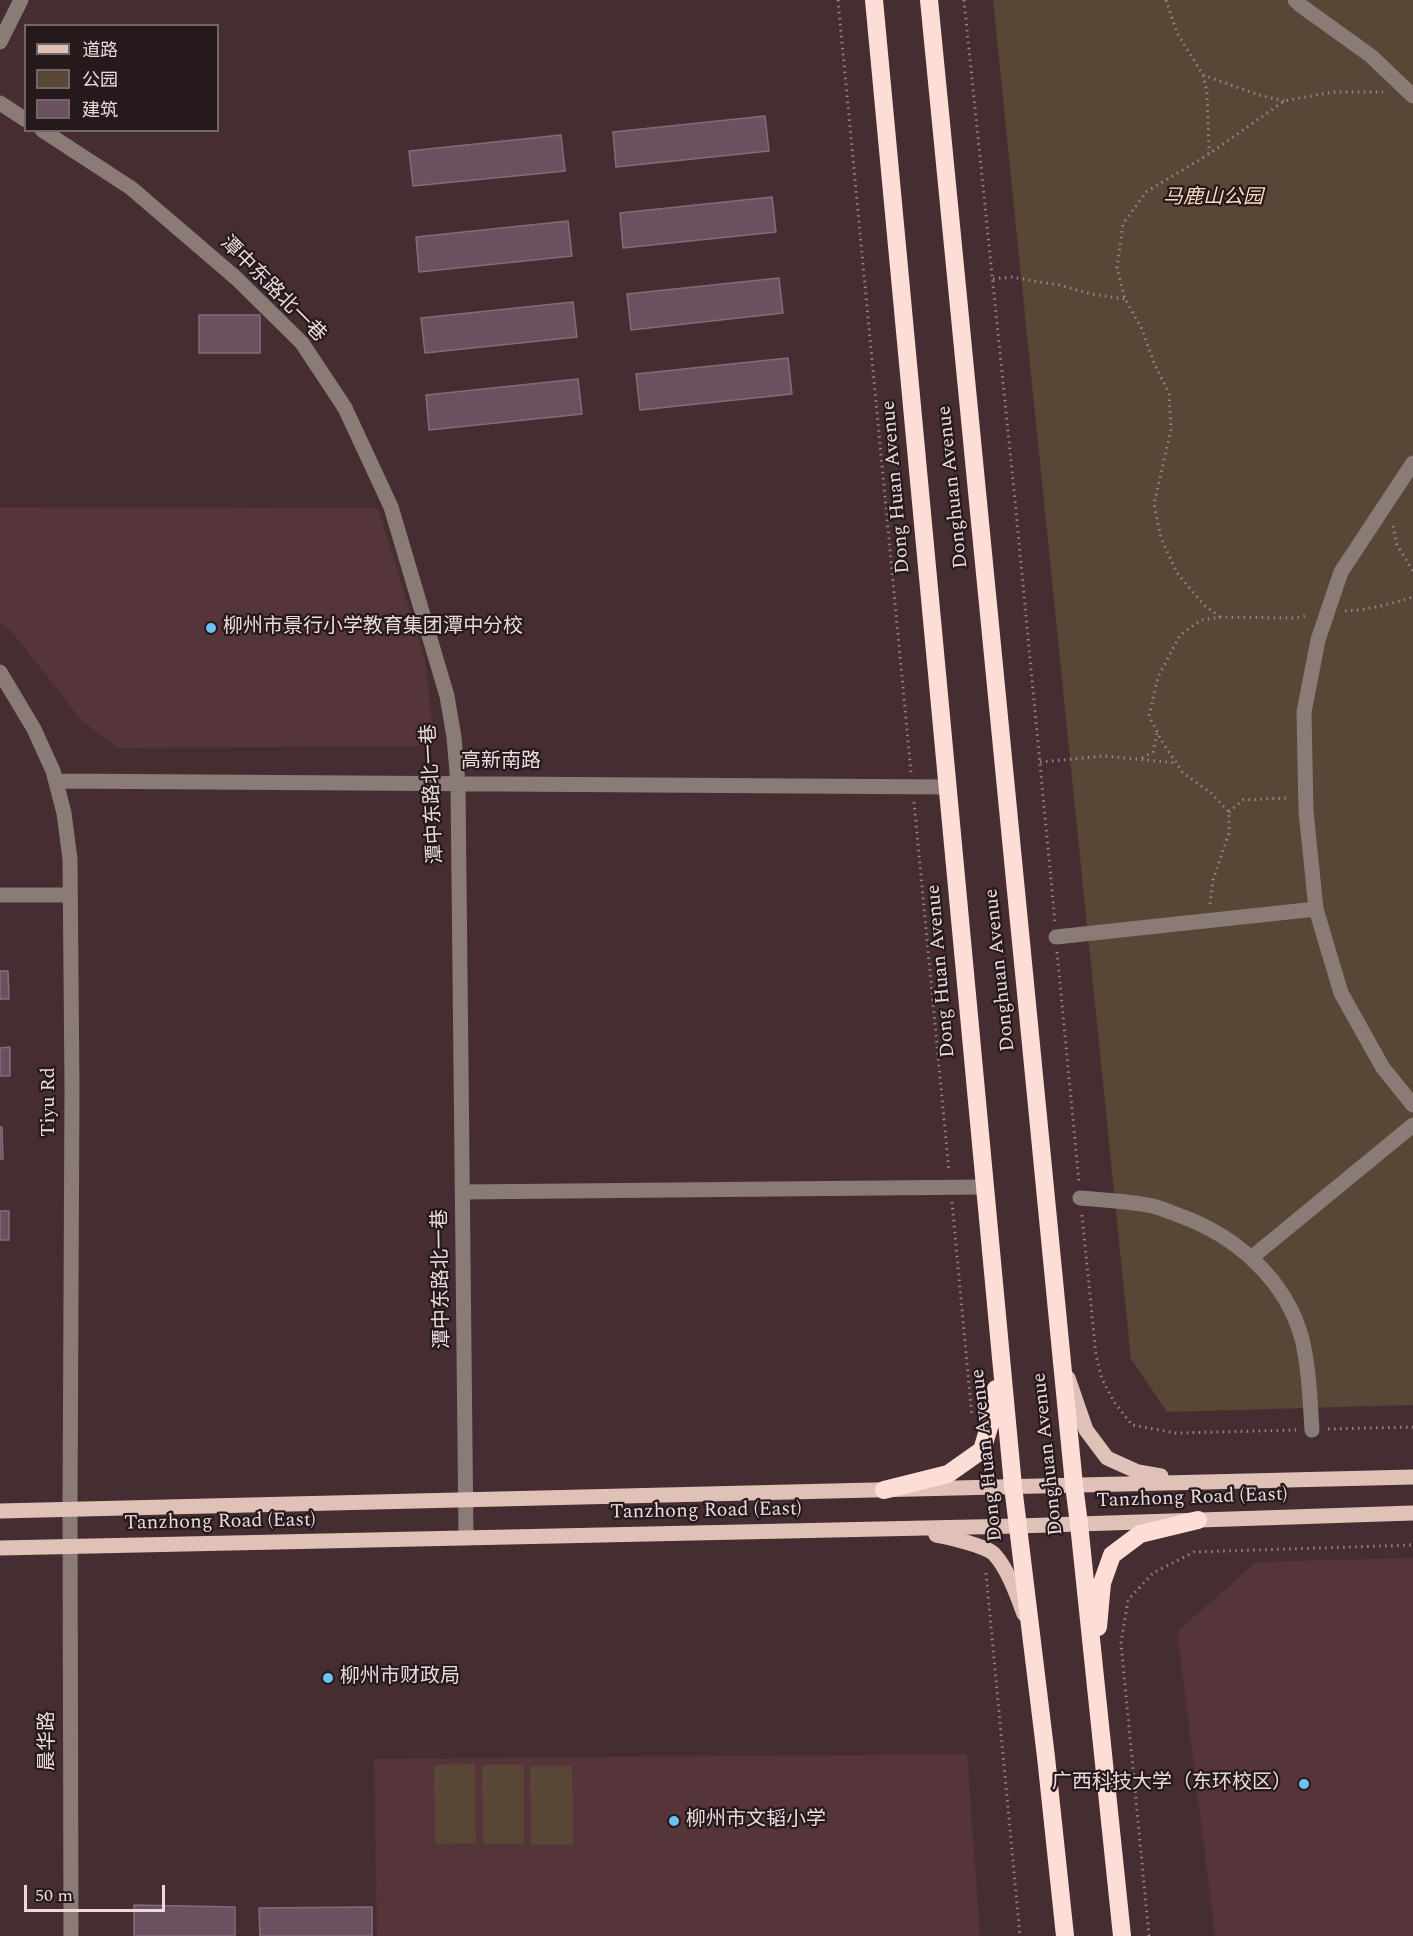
<!DOCTYPE html>
<meta charset="utf-8">
<style>
body{margin:0}
#map{position:relative;width:1413px;height:1936px;overflow:hidden;background:#462d31;font-family:Spectral,"Noto Sans SC",serif}
canvas{display:block}
.legend{position:absolute;left:24px;top:24px;width:195px;height:108px;box-sizing:border-box;background:#25191b;border:2px solid #746668;margin:0;padding:8px 10px;list-style:none;font-size:18px;color:#eadadc}
.legend li{display:flex;align-items:center;gap:12px;height:30px}
.legend b{width:30px;border:2px solid #746668}
.scale{position:absolute;left:24px;top:1885px;width:141px;height:27px;box-sizing:border-box;border:3px solid #eadadc;border-top:0;padding-left:8px;font-size:18px;line-height:21px;white-space:nowrap;color:#eadadc;-webkit-text-stroke:4px #25191b;paint-order:stroke}
</style>
<div id="map">
<canvas width="1413" height="1936"></canvas>
<ul class="legend">
<li><b style="height:8px;background:#dfc1b8"></b>道路</li>
<li><b style="height:16px;background:#584636"></b>公园</li>
<li><b style="height:16px;background:#69515f"></b>建筑</li>
</ul>
<div class="scale">50 m</div>
</div>
<script>
const g = document.querySelector('canvas').getContext('2d');
g.lineJoin = 'round';
function fillPath(path, color) { g.fillStyle = color; g.fill(path, 'evenodd'); }
function trace(path, color, width, dash) { g.strokeStyle = color; g.lineWidth = width; g.lineCap = dash ? 'butt' : 'round'; g.setLineDash(dash || []); g.stroke(path); }
function write(font, color, halo, rows, align = 'center') {
  g.font = font + ' Spectral,"Noto Sans SC",serif'; g.lineWidth = 4.5; g.setLineDash([]); g.textBaseline = 'middle'; g.strokeStyle = halo; g.fillStyle = color; for (const [text, x, y, turn = 0] of rows) {
    g.save(); g.translate(x, y); g.rotate((+turn || 0) * Math.PI / 180); g.textAlign = isNaN(turn) ? turn : align; if (halo) g.strokeText(text, 0, 0); g.fillText(text, 0, 0); g.restore();
  }
}
fillPath(new Path2D(`
 M0 507 378 508 425 660 435 746 118 748 81 720 13 633 0 622Z
 M1413 1558V1936H1215L1177 1632 1256 1562Z
 M967 1754 980 1936H377L374 1759Z`), '#55343a');
fillPath(new Path2D(`
 M993 0H1413V1405L1167 1412 1131 1359Z
 M475 1764 476 1843 435 1844 434 1765Z
 M482 1765H524V1844H483Z
 M530 1766H572L573 1845H531Z`), '#584636');
const building = new Path2D(`
 M765 116 769 151 616 167 613 132Z
 M561 135 565 171 413 186 409 151Z
 M772 197 776 232 623 248 620 213Z
 M568 221 572 256 419 272 416 237Z
 M779 278 783 313 631 330 627 294Z
 M573 302 577 337 425 353 421 318Z
 M199 315H260V353H199Z
 M788 358 792 394 640 410 636 374Z
 M578 379 582 414 429 430 426 395Z
 M0 971H8L9 999H0Z
 M10 1047V1076H0V1048Z
 M0 1127H2L3 1159H0Z
 M0 1211H9V1240H0Z
 M134 1905 235 1907V1936H134Z
 M372 1907V1936H260L259 1908Z`);
fillPath(building, '#69515f');
trace(building, '#856c7b', 1.5);
trace(new Path2D(`
 M838 0 911 772
 M964 0 1014 490 1055 922
 M1166 0 1177 33 1203 75 1259 95 1284 101
 M1203 75 1207 92 1209 153
 M993 279 1011 277 1059 285 1091 294 1125 299
 M1393 526 1397 545 1413 571
 M1345 611C1368 610 1391 604 1413 597
 M1220 617 1204 605 1177 573 1161 538 1154 504 1171 430 1169 393 1154 363 1142 329 1125 299 1117 268 1123 224 1146 192 1209 154 1284 101 1333 92H1383
 M1142 758 1153 752 1157 733
 M1040 762 1104 756 1176 763
 M914 802 949 1172
 M1229 812 1243 800 1288 798
 M1210 904 1213 880 1229 833V812L1211 793 1183 773 1163 743 1149 716 1158 677 1180 635 1201 620 1220 617 1296 618 1309 615
 M1057 952 1079 1182
 M952 1202 972 1417
 M1082 1215 1096 1355 1102 1379 1114 1402 1132 1425 1176 1433 1297 1430
 M1328 1429 1413 1427
 M986 1573 1020 1936
 M1149 1936 1121 1643 1128 1600 1153 1573 1194 1552 1413 1545`), '#988386', 3, [1.5, 4.5]);
trace(new Path2D(`
 M1295 0 1300 5 1371 56 1413 96
 M0 42 21 0
 M0 103 26 120
 M42 130 131 188 236 278 302 343 345 408 391 507 447 696 454 737 458 784 466 1538
 M0 672 34 729 53 771 64 813 70 859 72 1088 70 1509 71 1936
 M56 781 947 787
 M0 895H70
 M1316 909 1341 993 1383 1068 1413 1105
 M1056 937 1316 909 1306 811 1304 712 1318 640 1341 572 1413 463
 M463 1192 985 1187
 M1080 1198C1104 1200 1129 1201 1153 1206 1161 1208 1170 1212 1178 1215 1235 1235 1286 1279 1302 1339 1309 1368 1310 1400 1312 1430
 M1251 1258 1413 1125`), '#8a7b77', 15);
trace(new Path2D(`
 M1068 1378 1086 1430 1107 1458 1138 1472 1161 1476
 M0 1511 1413 1477
 M936 1535C948 1537 986 1546 994 1554 1008 1569 1017 1595 1024 1614
 M0 1548 1018 1526 1413 1513`), '#dfc1b8', 15);
trace(new Path2D(`
 M874 0 1013 1486 1046 1757 1065 1936
 M929 0 1074 1485 1079 1524 1122 1936
 M884 1490 948 1474 982 1450 994 1411 996 1389
 M1098 1627 1102 1583 1112 1555 1140 1534 1198 1520`), '#fcded6', 18);
for (const [x, y, r, color] of [
 [211,628,6,"#6dc2f3"],
 [328,1678,6,"#6dc2f3"],
 [1304,1784,6,"#6dc2f3"],
 [674,1821,6,"#6dc2f3"]
]) { const dot = new Path2D(); dot.arc(x, y, r, 0, 2 * Math.PI); g.fillStyle = color; g.fill(dot); trace(dot, '#25191b', 2); }
write('italic 20px', '#ffdaba', '#25191b', [
 ["马鹿山公园",1213,199]
]);
write('20px', '#eadadc', '#25191b', [
 ["潭中东路北一巷",272,290,45],
 ["Dong Huan Avenue",897,487,-95],
 ["Donghuan Avenue",954,487,-96],
 ["高新南路",501,763],
 ["潭中东路北一巷",434,794,-93],
 ["Donghuan Avenue",1001,970,-96],
 ["Dong Huan Avenue",942,971,-95],
 ["Tiyu Rd",50,1102,-90],
 ["潭中东路北一巷",443,1279,-91],
 ["Donghuan Avenue",1049,1454,-96],
 ["Dong Huan Avenue",988,1455,-96],
 ["Tanzhong Road (East)",1192,1499,-2],
 ["Tanzhong Road (East)",706,1512,-1],
 ["Tanzhong Road (East)",220,1523,-1],
 ["晨华路",49,1741,-90]
]);
write('20px', '#eadadc', '#25191b', [
 ["柳州市景行小学教育集团潭中分校",223,628],
 ["柳州市财政局",340,1678],
 ["广西科技大学（东环校区）",1292,1784,"right"],
 ["柳州市文韬小学",686,1821]
], 'left');
</script>
